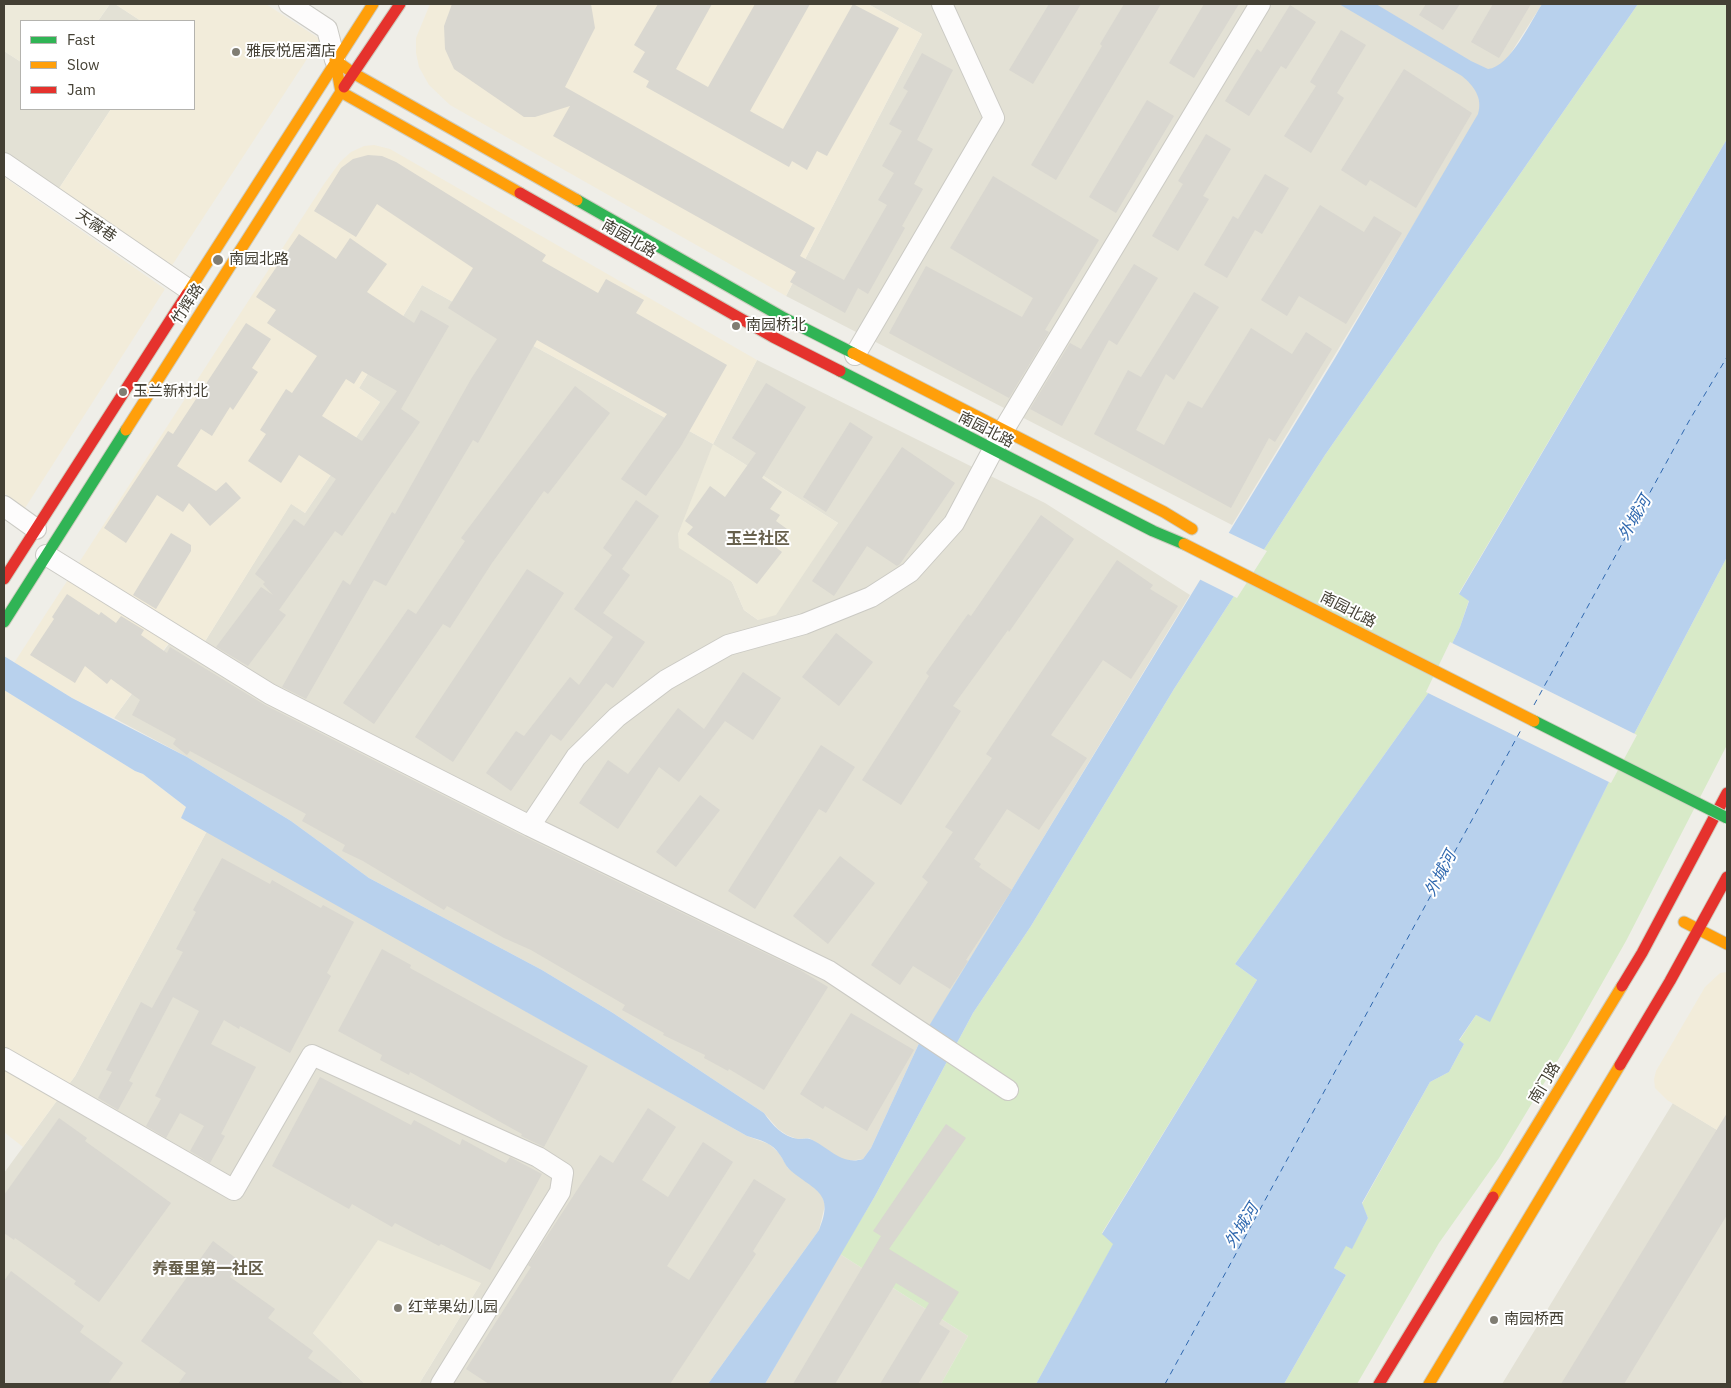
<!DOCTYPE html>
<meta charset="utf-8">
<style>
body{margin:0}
#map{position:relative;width:1731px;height:1388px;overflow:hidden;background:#efeee8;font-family:"IBM Plex Sans",sans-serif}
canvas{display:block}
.frame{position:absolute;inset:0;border:5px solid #444034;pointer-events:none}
.legend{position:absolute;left:20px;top:20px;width:175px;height:90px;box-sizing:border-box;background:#fff;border:1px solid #b4b3ae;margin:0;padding:6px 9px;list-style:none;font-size:15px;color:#444034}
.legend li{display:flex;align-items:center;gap:10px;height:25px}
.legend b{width:25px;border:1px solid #b4b3ae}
</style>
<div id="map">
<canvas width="1731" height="1388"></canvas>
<div class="frame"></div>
<ul class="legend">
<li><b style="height:6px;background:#30b455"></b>Fast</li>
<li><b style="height:6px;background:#ff9f0a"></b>Slow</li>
<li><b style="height:6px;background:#e5322d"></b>Jam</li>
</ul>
</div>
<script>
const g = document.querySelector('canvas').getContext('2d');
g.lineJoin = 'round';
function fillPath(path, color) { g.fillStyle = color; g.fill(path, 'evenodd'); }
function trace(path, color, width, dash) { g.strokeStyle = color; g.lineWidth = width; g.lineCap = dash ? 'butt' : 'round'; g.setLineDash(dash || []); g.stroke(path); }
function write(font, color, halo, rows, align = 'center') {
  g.font = font + ' "IBM Plex Sans","Noto Sans SC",sans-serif'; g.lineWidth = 4; g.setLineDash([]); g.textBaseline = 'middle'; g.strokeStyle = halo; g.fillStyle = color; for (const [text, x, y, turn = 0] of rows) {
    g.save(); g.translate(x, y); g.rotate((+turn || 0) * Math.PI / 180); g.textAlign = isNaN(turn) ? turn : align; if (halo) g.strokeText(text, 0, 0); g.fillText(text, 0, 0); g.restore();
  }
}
fillPath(new Path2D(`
 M110 4H115L141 21H98Z
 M868 4H1542L1509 56 1470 131 1232 525 786 296 922 34Z
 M4 51 21 62V109H111L56 193 4 156Z
 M422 285 713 444 757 360 1045 503 1190 595 927 1030 199 651 291 503 305 513 380 402 359 388ZM727 453 838 523 758 620 744 610 732 582 678 534Z
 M171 641 834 984 921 1039 871 1148 863 1159 849 1161 839 1158 809 1138 797 1139 787 1135 778 1129 764 1113 613 1013 542 970 369 878 291 821 187 757 114 718Z
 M207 831 747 1136 769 1144 779 1153 788 1168 814 1186 822 1196 825 1205 819 1230 708 1384H419L481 1283 313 1333 365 1384H4V1173L75 1076Z
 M1673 1103 1727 1136V1384H1502Z
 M840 1254 968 1336 941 1384H765Z`), '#e3e1d5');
fillPath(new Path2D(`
 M115 4H266L320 39 169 270 56 193 111 109H194V21H141Z
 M430 4H868L922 34 786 296 450 105 429 85 419 67 416 53V38Z
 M374 145 390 149 757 360 713 444 422 285 359 388 380 402 305 513 291 504 199 651 173 637 114 718 72 698 14 663 324 184 340 162 351 152 364 146Z
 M4 177 165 289 25 508 4 493Z
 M4 690 135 771 143 774 187 808 181 818 207 831 75 1076 23 1147 4 1132Z
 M1727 972V1136L1667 1100 1655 1088 1654 1079 1656 1071 1705 987 1720 973Z`), '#f2ecda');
fillPath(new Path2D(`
 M4 4H110L98 21H21V62L4 51Z
 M713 444 838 523 776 615 758 620 744 610 732 582 679 548 678 534Z
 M378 1240 481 1283 419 1384H365L313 1333Z`), '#edeada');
fillPath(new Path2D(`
 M1638 4H1727V139L1459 593 1469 600 1460 627 1429 692 1235 964 1257 980 1102 1233 1114 1243 1036 1384H941L968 1336 840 1254 875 1196 973 1013 1031 926 1174 689 1325 455Z
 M1727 557V745L1626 941 1567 1045 1499 1158 1439 1243 1357 1384H1284L1346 1275 1334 1268 1346 1245 1352 1248 1368 1218 1362 1204 1430 1082 1449 1072 1464 1044 1459 1041 1476 1015 1489 1021 1611 778Z`), '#d8eac8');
fillPath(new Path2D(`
 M1339 4H1376L1471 61 1488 69C1510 67 1531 21 1542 4H1638L1325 455 1174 689 1031 926 973 1013 875 1196 765 1384H708L819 1230C836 1191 812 1190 789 1169 785 1165 783 1159 780 1155 773 1143 760 1140 747 1136L181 818 186 807 143 774 135 771 4 690V656L72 698 187 757 291 821 369 878 542 970 613 1013 764 1113C772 1125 783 1137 798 1139 802 1139 806 1138 810 1139 828 1146 841 1166 863 1159L871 1148 921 1039 1335 358 1478 114C1483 98 1474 86 1462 76Z
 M1727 139V557L1611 778 1490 1022 1476 1015 1459 1040 1464 1044 1449 1072 1430 1082 1362 1203 1368 1218 1352 1249 1346 1246 1334 1268 1346 1275 1284 1384H1036L1113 1244 1102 1234 1257 980 1235 964 1429 692 1460 627 1469 601 1459 594Z`), '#b8d1ed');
fillPath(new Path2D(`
 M1225 531 1267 551 1237 598 1197 578Z
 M1450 642 1637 735 1611 783 1426 692Z`), '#efeee8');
trace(new Path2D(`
 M1534 705 1689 421 1727 357
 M1165 1384 1522 728`), '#2f68af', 1, [6, 5]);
fillPath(new Path2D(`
 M452 4H591L595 28 565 87 815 228 800 256 844 280 887 205 878 200 894 173 882 166 902 131 889 124 908 91 903 88 922 53 953 70 917 140 933 149 914 184 923 189 902 226 905 228 868 294 858 288 845 313 790 282 796 272 553 136 570 106 535 117H524L454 69 445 49 444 26Z
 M658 4H712L676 69 708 87 755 4H810L750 111 783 129 853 4 899 28 827 156 817 151 807 170 792 161 789 167 646 87 649 81 633 72 645 52 634 45Z
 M1049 4H1081L1033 84 1009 70Z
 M1124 4H1161L1056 180 1031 165 1102 46 1100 44Z
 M1204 4H1239L1194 78 1169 63Z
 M1426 4H1460L1443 30 1419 15Z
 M1493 4H1531L1499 58 1471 42Z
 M1290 5 1316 22 1286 69 1281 66 1249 116 1225 101 1257 49 1261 52Z
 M1341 30 1366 45 1337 93 1344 98 1311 153 1284 136 1316 86 1310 82Z
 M1404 69 1472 113 1416 208 1370 180 1366 186 1341 170Z
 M1147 100 1174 116 1116 213 1089 197Z
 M1206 134 1231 149 1203 196 1209 199 1178 251 1152 236 1183 184 1178 181Z
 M368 155 382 156 396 162 546 255 542 261 598 293 606 279 644 300 636 313 727 365 681 446 646 496 621 479 667 414 537 340 478 443 473 440 386 586 374 580 306 699 282 687 343 580 350 585 392 512 395 514 471 379 497 339 448 308 473 268 377 204 356 237 314 211 341 168 353 159Z
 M1265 174 1289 188 1262 234 1255 230 1227 278 1204 265 1233 216 1238 219Z
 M993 176 1099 240 1045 330 1049 332 1009 398 889 333 926 266 1022 317 1033 298 950 248Z
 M1320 205 1364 232 1374 216 1402 233 1346 324 1299 296 1287 316 1261 300Z
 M299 234 336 259 350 238 387 264 367 292 414 323 421 310 449 326 401 409 420 422 342 536 335 531 279 610 286 615 248 666 216 647 261 587 273 595 263 584 265 582 255 574 294 519 304 526 336 479 299 455 281 483 248 461 266 434 260 430 286 389 292 393 317 356 267 323 276 310 256 297ZM362 371 397 391 362 441 322 416 346 379 354 384Z
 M1134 264 1158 278 1117 345 1109 340 1062 426 1030 409 1070 343 1081 349Z
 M1194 292 1219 307 1174 380 1166 374 1136 430 1164 445 1188 401 1202 408 1251 328 1292 354 1306 332 1332 349 1275 442 1269 438 1231 508 1094 434 1128 370 1141 377Z
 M246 323 271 339 252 368 258 372 233 410 230 407 212 436 201 429 177 466 216 491 226 482 241 498 210 526 189 503 183 512 157 495 126 543 104 528 168 431 173 434Z
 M766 383 806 407 762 478 782 492 770 509 780 515 776 521 787 529 774 546 782 552 757 584 687 534 693 527 685 521 710 486 725 497 756 453 732 438Z
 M575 386 610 413 548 494 544 491 492 563 450 628 443 624 374 724 343 703 408 609 416 614 465 541 461 538Z
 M850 422 873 437 826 512 803 497Z
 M902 447 955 483 900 564 897 566 867 546 834 596 812 581Z
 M636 500 659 516 622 569 630 575 603 613 645 642 613 688 606 683 561 741 551 734 511 791 486 773 516 731 524 736 570 677 579 685 613 637 574 609 612 555 603 548Z
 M1041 515 1074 539 1009 632 1008 630 953 706 961 711 901 805 862 780 929 676 926 673 968 614 971 616Z
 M171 533 191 545V551L156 609 133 595Z
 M1117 560 1153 585 1150 589 1178 606 1131 679 1103 660 1051 735 1087 758 1039 830 1007 809 974 859 981 864 979 867 1012 890 966 960 968 961 950 989 913 966 900 985 871 965 928 882 922 877 953 832 945 827 992 758 986 754Z
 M527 569 564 593 453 762 415 737Z
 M67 594 99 615 101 612 116 623 121 616 144 630 141 635 167 653 170 647 265 705 525 837 800 970 828 987 764 1090 729 1069 728 1071 704 1058 705 1055 663 1035 664 1033 622 1010 625 1005 531 950 504 938 447 906 444 910 363 861 342 851 345 845 302 821 306 814 190 751 187 755 173 744 176 739 132 715 140 700 111 679 107 684 85 666 75 683 30 655 54 619 52 617Z
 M836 633 873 662 839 706 802 677Z
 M743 672 781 698 753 740 725 721 679 782 659 767 618 829 579 803 608 760 628 774 678 708 704 729Z
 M821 745 855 767 826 813 819 809 755 909 728 891Z
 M700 795 720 810 676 867 656 852Z
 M840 856 875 883 828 944 793 916Z
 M222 858 270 884 272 880 321 908 323 905 354 922 327 973 331 976 290 1053 240 1026 239 1029 224 1020 211 1044 256 1067 221 1134 225 1136 210 1163 190 1151 204 1126 180 1113 166 1138 146 1126 161 1099 155 1096 199 1011 173 997 129 1081 133 1083 118 1110 98 1098 112 1072 106 1070 141 1002 152 1008 183 952 176 949 196 912 193 910Z
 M382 949 411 965 410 968 588 1066 544 1147 521 1136 522 1134 410 1072 409 1075 380 1060 382 1055 338 1031Z
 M851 1013 914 1050 867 1131 825 1106 823 1109 800 1094Z
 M320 1077 411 1125 414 1120 460 1145 462 1139 506 1163 510 1157 542 1174 490 1270 441 1244 439 1246 395 1223 392 1227 352 1204 349 1209 272 1166Z
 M648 1108 676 1127 642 1180 668 1197 703 1142 733 1162 667 1266 689 1280 754 1179 786 1199 753 1251 756 1254 670 1384H489L466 1369 531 1267 528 1265 532 1259 600 1155 613 1163Z
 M1727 1113V1215L1624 1384H1561Z
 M59 1118 87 1138 85 1141 171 1203 99 1302 74 1284 76 1281 15 1238 14 1240 4 1233V1195Z
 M946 1124 966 1138 889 1249 959 1292 939 1324 950 1331 918 1384H880L929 1303 896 1283 835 1384H793L881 1236 873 1231Z
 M213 1241 241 1262 230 1277 275 1309 268 1318 313 1351 308 1358 344 1384H178L186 1373 141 1341Z
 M11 1271 84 1326 80 1332 123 1363 108 1384H4V1281Z`), '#d9d7d0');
const street = new Path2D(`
 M289 4 327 29 335 60
 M4 163 188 289
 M855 355 994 118 942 4
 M4 506 36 529
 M46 555 270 694 530 826 576 757 617 717 666 680 728 645 804 624 871 597 910 572 954 523 1003 431 1260 4
 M530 826 829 971 1008 1090
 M4 1058 234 1190 312 1055 538 1157 563 1173 560 1192 441 1384`);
const fast = new Path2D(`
 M577 200 784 318 853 353
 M840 371 1153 531 1184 544
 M4 622 126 430`);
const slow = new Path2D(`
 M335 60 341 92 520 193
 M335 60 353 73 577 200
 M187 294 373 4
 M853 353 1164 512 1192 529
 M126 430 344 87
 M1684 922 1727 944
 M1493 1197 1622 986
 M1429 1384 1620 1065`);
const jam = new Path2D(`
 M344 87 400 4
 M520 193 773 337 840 371
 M4 579 187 294
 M1622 986 1642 953 1727 793
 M1620 1065 1670 981 1727 877
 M1379 1384 1493 1197`);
trace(street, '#cbcac4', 22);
trace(fast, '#ceccbf', 13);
trace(slow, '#ceccbf', 13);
trace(jam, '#ceccbf', 13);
trace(street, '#fdfcfc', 20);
trace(fast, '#30b455', 11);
trace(slow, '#ff9f0a', 11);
trace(jam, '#e5322d', 11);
const fastBridge = new Path2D(`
 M1534 721 1727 818`);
const slowBridge = new Path2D(`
 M1184 544 1534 721`);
trace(fastBridge, '#ceccbf', 13, []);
trace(slowBridge, '#ceccbf', 13, []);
trace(fastBridge, '#30b455', 11);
trace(slowBridge, '#ff9f0a', 11);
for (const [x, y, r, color] of [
 [236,52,5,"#807d73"],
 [218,260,6,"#807d73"],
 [736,326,5,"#807d73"],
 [123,392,5,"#807d73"],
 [398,1308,5,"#807d73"],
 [1494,1320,5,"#807d73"]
]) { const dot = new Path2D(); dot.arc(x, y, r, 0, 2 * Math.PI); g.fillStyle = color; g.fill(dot); trace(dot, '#fff', 2); }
write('15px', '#444034', '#fff', [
 ["雅辰悦居酒店",246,52],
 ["南园北路",229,260],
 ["南园桥北",746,326],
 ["玉兰新村北",133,392],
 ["红苹果幼儿园",408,1308],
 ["南园桥西",1504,1320]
], 'left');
write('15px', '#444034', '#fff', [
 ["天薇巷",96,226,34],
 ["南园北路",629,239,30],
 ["竹辉路",188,304,-57],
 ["南园北路",986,430,27],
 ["南园北路",1348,610,27],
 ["南门路",1545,1083,-59]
]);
write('italic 16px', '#2f68af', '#fff', [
 ["外城河",1635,518,-60],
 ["外城河",1441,874,-62],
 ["外城河",1242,1226,-58]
]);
write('bold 16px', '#67604c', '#fff', [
 ["玉兰社区",758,539],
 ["养蚕里第一社区",208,1269]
]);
</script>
